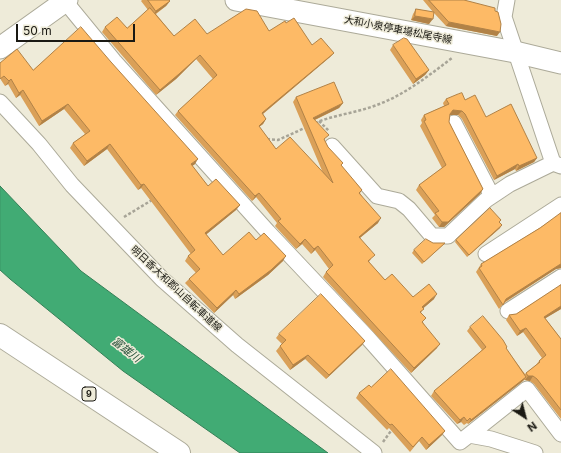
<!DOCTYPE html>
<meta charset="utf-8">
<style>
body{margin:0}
#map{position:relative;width:561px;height:453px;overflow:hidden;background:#eeebd9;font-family:Inter,sans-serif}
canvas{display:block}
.north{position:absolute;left:505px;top:397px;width:40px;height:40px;-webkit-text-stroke:3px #eeebd9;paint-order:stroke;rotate:144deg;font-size:11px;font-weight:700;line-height:16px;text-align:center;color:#1a1913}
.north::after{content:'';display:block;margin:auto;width:14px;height:18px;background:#1a1913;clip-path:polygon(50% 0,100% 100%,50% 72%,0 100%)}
.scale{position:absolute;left:16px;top:24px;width:119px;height:18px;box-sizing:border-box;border:2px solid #1a1913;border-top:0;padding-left:5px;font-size:12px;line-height:14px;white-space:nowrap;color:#1a1913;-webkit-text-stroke:3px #eeebd9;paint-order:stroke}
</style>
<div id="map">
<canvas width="561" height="453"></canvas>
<div class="north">N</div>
<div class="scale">50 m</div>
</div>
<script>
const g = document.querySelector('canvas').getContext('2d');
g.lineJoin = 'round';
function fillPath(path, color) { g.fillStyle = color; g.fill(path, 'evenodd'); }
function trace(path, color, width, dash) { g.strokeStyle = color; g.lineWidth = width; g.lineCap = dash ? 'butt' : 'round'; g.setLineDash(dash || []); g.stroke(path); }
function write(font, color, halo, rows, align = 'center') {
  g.font = font + ' Inter,"Noto Sans JP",sans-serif'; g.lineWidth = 3; g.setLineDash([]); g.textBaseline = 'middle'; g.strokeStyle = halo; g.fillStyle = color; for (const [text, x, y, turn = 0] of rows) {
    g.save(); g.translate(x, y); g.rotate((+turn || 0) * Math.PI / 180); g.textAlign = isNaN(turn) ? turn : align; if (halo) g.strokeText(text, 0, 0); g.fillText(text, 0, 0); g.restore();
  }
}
const water = new Path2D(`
 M0 186 81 271 328 453H240L123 371 10 279 0 270Z`);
fillPath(water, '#41ab74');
trace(water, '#357f57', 1);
const street = new Path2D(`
 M64 0 114 61 268 232 368 338 460 442 469 435 491 439 535 453
 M507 0 504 17 553 163 561 166
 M0 102 39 144 72 185 162 279 237 345 374 453
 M454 123 492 196
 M332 146 377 196 399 201 409 209 432 236H448L486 200 510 184 553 163
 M486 254 561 205
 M508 311 561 277
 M469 435 527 389 561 434`);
const secondary = new Path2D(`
 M236 0 515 52 561 63
 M0 48 67 0`);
const primary = new Path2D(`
 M0 335 179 453`);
trace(street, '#acaa99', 17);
trace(secondary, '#acaa99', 23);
trace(primary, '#acaa99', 24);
trace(new Path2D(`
 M319 121 329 131
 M315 123C334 115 355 113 374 106 403 96 427 77 452 58
 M267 139 278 140 307 127
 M124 217 152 200
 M383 442 393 428`), '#a7a497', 2.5, [3, 2]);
trace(street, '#fff', 15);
trace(secondary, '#fff', 21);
trace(primary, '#fff', 22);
fillPath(new Path2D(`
 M142 0H169L170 1 166 6 156 14 174 36 269 31 286 23 312 45 334 53 330 57 263 114 266 119 263 124 259 127 276 149 323 173 293 102 296 97 343 103 339 108 315 120 328 147 341 166 362 190 360 193 378 223 360 238 371 259 369 262 385 280 413 297 434 299 423 308 421 313 423 322 437 348 411 373 323 277 326 272 329 269 315 250 311 254 302 244 296 249 275 226 277 223 256 197 252 201 175 115 178 111 213 79 196 59 176 79 156 95 102 32 105 27 127 28 148 10 141 1Z
 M423 0H464L495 11 497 36 446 26 434 13 429 24 411 20 413 14 416 9 433 12Z
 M393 45 429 70 425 75 413 84 390 50Z
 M0 63 33 70 195 164 192 166 208 186 240 205 236 210 206 234 223 255 256 240 283 261 268 275 235 299 233 295 214 313 185 283 189 279 196 273 185 261 188 256 191 254 141 188 138 190 107 149 84 166 70 148 73 143 85 134 64 109 39 126 20 95 16 98 8 84 5 86 1 80Z
 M446 99 465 100 537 158 534 162 516 171 515 169 494 180 462 119 458 115H450L449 116V122L483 189 480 194 444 227H439L432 218 435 215 416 190 419 185 442 168 420 126 422 123 421 120 424 115 444 106 443 103Z
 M561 213V268L556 269 504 303 499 309 476 272 481 264 540 228Z
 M501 220 499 222 500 228 467 257 455 242 456 240Z
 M433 243H445L443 245 422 264 412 253 414 250Z
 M561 285V309L545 318 561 339V419L534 384 530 381 525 380H524L468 424 467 423 464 425 461 422 457 424 431 396 434 391 482 350 467 331 470 327 506 349 525 374 536 365 539 361 542 358 523 332 517 336 506 320 509 315 516 314Z
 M279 334 365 341 362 345 326 379 305 359 290 370 276 351 280 346 282 344 276 338Z
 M371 387 445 431 442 435 426 450 419 441 410 452 389 428 387 430 356 398 359 393Z`), '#daa058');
fillPath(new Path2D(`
 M170 1 166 6 152 16 156 11Z
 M415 16 433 19 429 24 411 20Z
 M449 22 500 32 497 36 446 26Z
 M334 53 330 57 259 117 262 113Z
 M200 55 176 79 156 95 160 90Z
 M429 70 425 75 413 84 416 79Z
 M11 79 8 84 5 86 9 81Z
 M23 90 20 95 16 98 19 93Z
 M343 103 339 108 310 122 313 118Z
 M68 104 64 109 39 126 42 121Z
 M453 110 462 111 458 115H450L446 119 450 114Z
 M266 119 263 124 255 130Z
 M110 144 107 149 84 166 87 161Z
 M537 158 534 162 516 171 519 166Z
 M198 159 195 164 188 169 191 164Z
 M518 164 515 169 494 180 497 176Z
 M144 184 141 188 138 190 141 185Z
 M483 189 480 194 444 227H439L442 222Z
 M259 193 256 197 252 201 255 196Z
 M240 205 236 210 202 238 205 233Z
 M381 218 378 223 356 241 359 237Z
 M502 225 500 228 467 257 469 255Z
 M305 239 302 244 296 249 300 244Z
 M318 246 315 250 311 254 314 249Z
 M286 256 283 261 268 275 235 299 239 294Z
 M561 264V268L556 269 503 303 506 299 559 265Z
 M236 290 233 295 214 313 217 308Z
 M437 294 434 299 419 312 422 307Z
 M561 306V309L541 321 544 317Z
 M526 328 523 332 517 336 520 331Z
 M365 341 362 345 326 379 329 375Z
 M440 344 437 348 411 373 414 368Z
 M308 355 305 359 290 370 293 365Z
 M528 376H533L530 381 525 380Z
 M526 377 523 381 468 424 471 420Z
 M464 417 461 422 457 424 460 420Z
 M445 431 442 435 426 450 429 445Z`), '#b18247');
const building = new Path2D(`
 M148 0H169L170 1 156 11Z
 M429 0H464L495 8V11L498 12 501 24 500 32 449 22Z
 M150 8 174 36 195 19 207 34 246 9 257 11 269 31 285 21 286 23 294 18 312 45 321 38 334 53 262 113 266 119 259 126 276 149 290 137 333 183 296 97 334 82 343 103 313 118 329 135 324 139 328 147 343 163 341 165 362 190 359 193 381 218 359 237 375 255 368 261 385 280 392 274 413 297 429 284 437 294 422 307 424 309 420 312 426 318 422 322 440 344 414 368 326 272 333 265 318 246 314 249 305 239 300 244 278 221 281 219 259 193 255 196 178 111 217 75 200 55 179 74 160 90 105 27 117 17 127 28Z
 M416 9 434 12 433 19 415 16Z
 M81 27 111 62 198 159 191 164 208 186 216 179 240 205 205 233 223 255 249 232 256 240 264 233 286 256 271 270 239 294 236 290 217 308 189 279 200 269 188 256 195 250 144 184 141 185 110 144 87 161 73 143 90 131 68 104 42 121 23 90 19 93 11 79 9 81 4 76 0 79V63L17 49 33 70Z
 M404 38 407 39 429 70 416 79 393 45Z
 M462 93 465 100 475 95 486 117 511 104 537 158 519 166 518 164 497 176 465 114 462 111 453 110 450 114 449 122 483 189 448 222H442L435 213 439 211 419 185 446 165 424 121 426 120 424 115 449 104 446 99 458 94Z
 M490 208 501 220 499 222 502 225 469 255 456 240Z
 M561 213V264L559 265 506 299 503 305 479 268 482 266 481 264 540 228Z
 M426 239 433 243H445L424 262 414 250Z
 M561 285V306L544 317 561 339V410L537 379 533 376H528L526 373 540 362 539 361 546 355 526 328 520 331 509 315 516 314Z
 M321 294 365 341 329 375 308 355 293 365 280 346 286 340 279 334Z
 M483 316 503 340 507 347 506 348 526 377 471 420 470 418 467 421 464 417 460 420 434 391 486 347 470 327Z
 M391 369 445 431 429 445 422 437 413 447 392 424 390 425 359 393 369 385 371 387Z`);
fillPath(building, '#fdba66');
trace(building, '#b18247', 1);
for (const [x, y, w] of [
 [89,394,14]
]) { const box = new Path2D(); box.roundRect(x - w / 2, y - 7, w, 14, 3); g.fillStyle = '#eeebd9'; g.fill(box); trace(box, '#1a1913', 1); }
write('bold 9px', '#1a1913', null, [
 ["9",89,394]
]);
write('10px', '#1a1913', '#eeebd9', [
 ["大和小泉停車場松尾寺線",398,30,11],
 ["明日香大和郡山自転車道線",176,289,43]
]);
write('italic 11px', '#234e37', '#eeebd9', [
 ["富雄川",126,350,38]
]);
</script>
